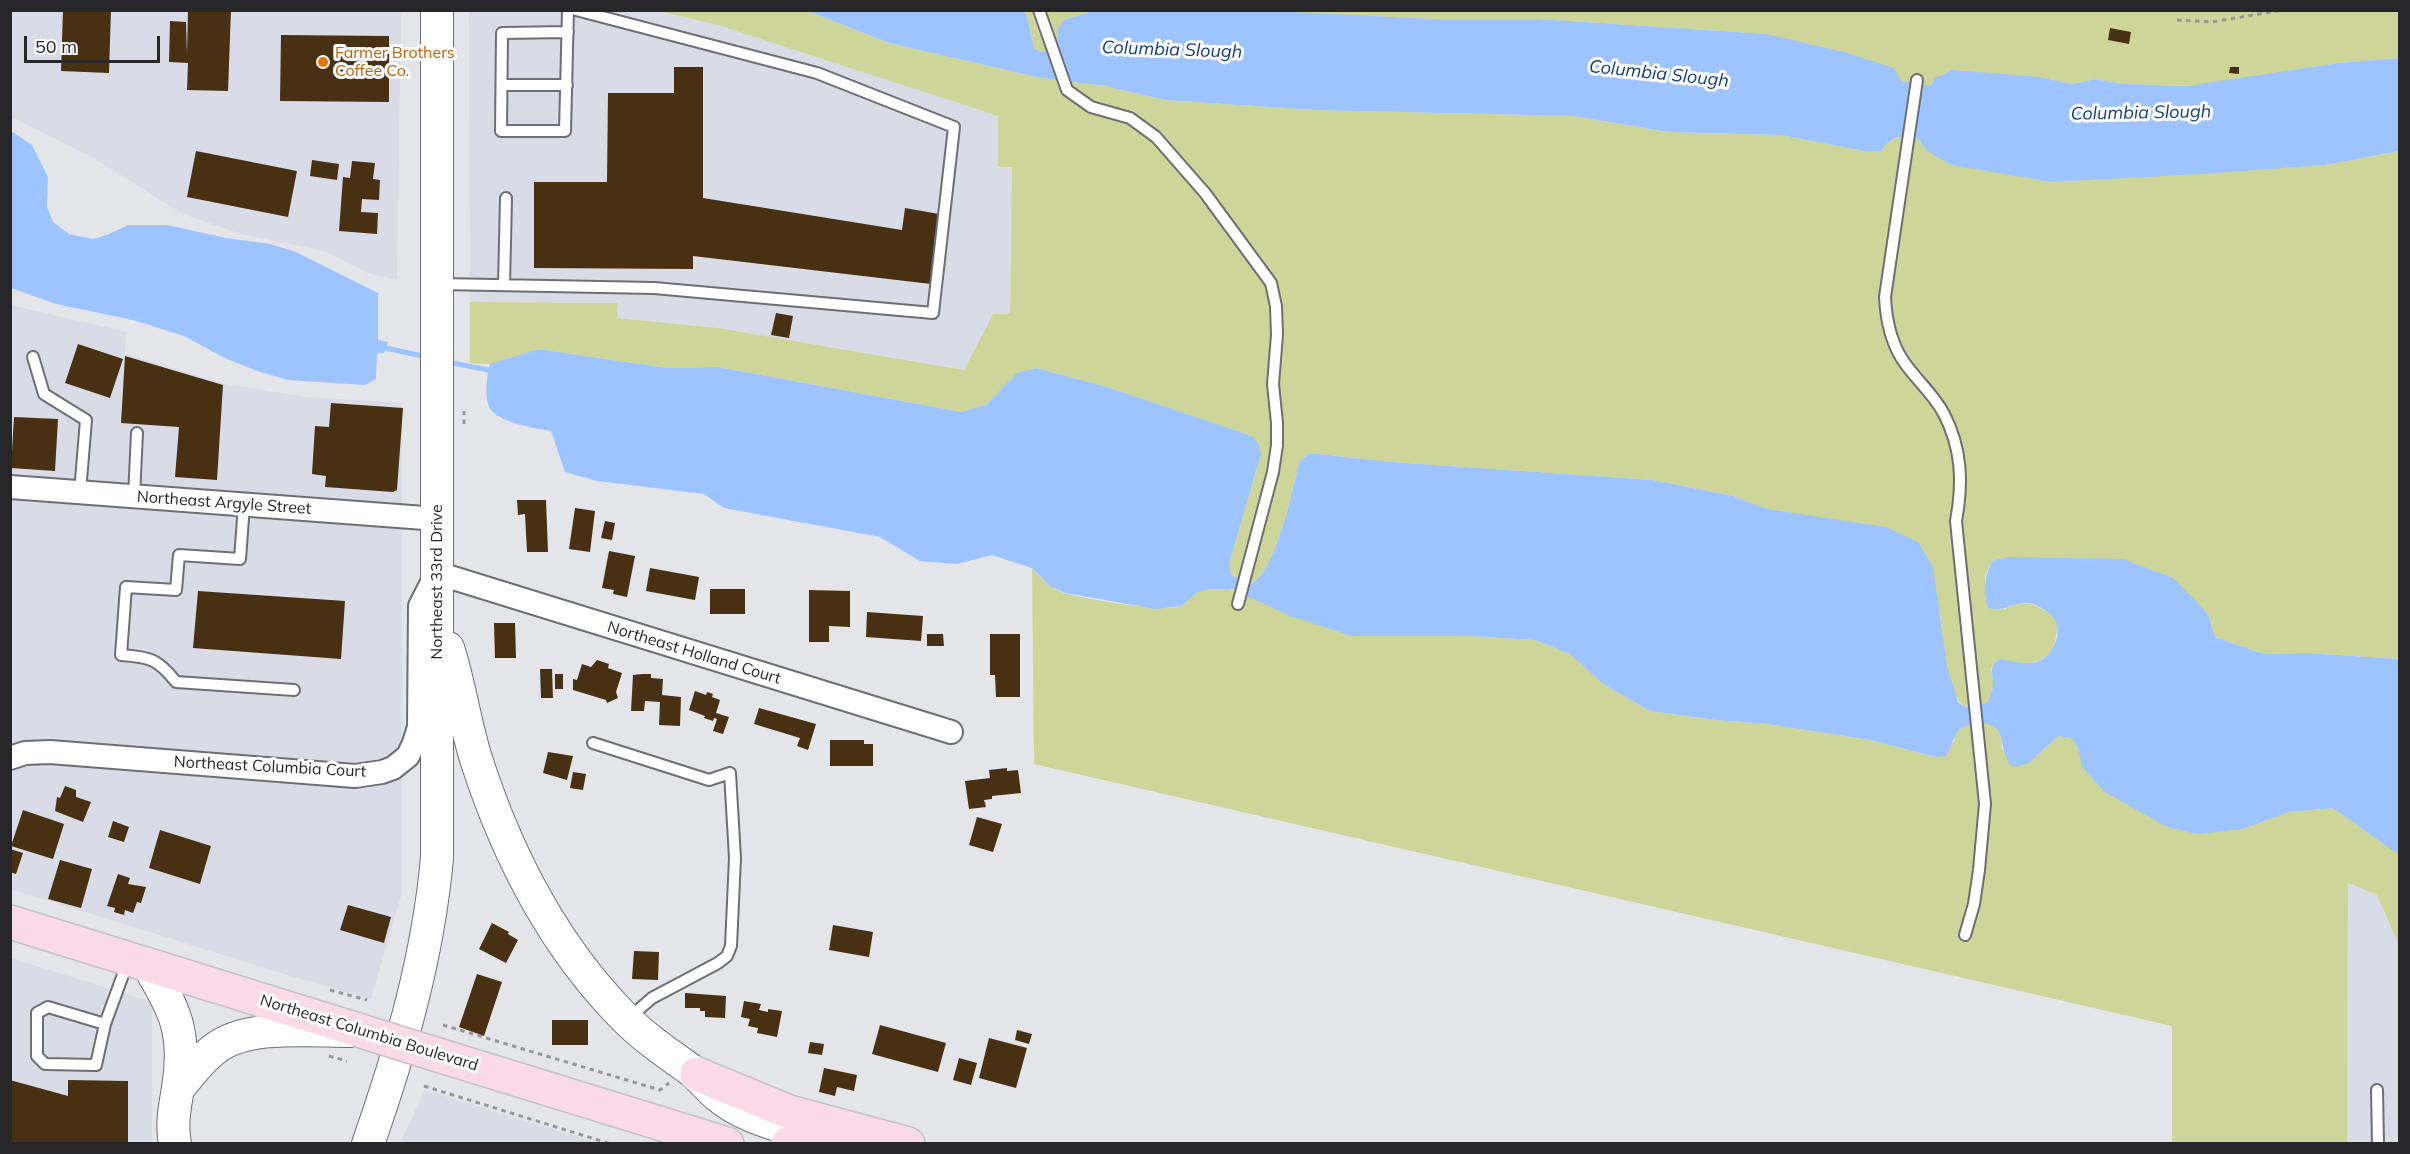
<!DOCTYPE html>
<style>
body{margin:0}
#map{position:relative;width:2410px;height:1154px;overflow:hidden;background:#e4e5e9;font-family:Mulish,sans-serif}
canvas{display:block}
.frame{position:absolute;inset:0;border:12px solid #272729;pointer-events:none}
.scale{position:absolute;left:24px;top:36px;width:136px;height:27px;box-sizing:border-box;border:3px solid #272729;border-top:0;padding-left:8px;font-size:18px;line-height:21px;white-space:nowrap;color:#272729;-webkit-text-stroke:4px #fff;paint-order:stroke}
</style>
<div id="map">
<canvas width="2410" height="1154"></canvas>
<div class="frame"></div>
<div class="scale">50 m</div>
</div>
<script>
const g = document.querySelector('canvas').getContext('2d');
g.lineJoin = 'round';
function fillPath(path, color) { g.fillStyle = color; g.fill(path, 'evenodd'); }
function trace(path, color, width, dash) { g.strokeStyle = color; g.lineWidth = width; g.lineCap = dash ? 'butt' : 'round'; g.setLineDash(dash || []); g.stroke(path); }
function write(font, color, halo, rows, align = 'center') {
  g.font = font + ' Mulish,sans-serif'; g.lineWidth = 6; g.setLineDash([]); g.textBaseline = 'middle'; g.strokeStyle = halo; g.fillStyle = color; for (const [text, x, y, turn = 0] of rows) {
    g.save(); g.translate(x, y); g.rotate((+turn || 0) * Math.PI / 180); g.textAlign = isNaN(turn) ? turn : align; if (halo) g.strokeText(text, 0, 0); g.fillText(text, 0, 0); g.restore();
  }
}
fillPath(new Path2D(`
 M10 11H401L397 280 367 273 324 251 241 234 183 214 92 157 11 117Z
 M469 11H658L718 25 999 116 998 167H1012L1010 314H993L964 370 718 328 617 318 618 303 470 302Z
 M11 305 126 332 125 354 225 384 307 397 402 403V893L371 999 291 976 11 889Z
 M2348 883 2377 895 2399 945 2400 1143 2347 1144Z
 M10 958 152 1002V1143H11Z
 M425 1090 598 1143H400Z`), '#d9dbe6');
fillPath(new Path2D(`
 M2399 10 2400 58 2338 63 2197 86 2124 84 2095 79 2072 84 2040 77 1931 87 1901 81 1766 34 1539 19H1434L1252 11Z
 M658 11H808L889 43 1041 78 1105 86 1165 100 1315 110 1574 116 1668 132 1781 135 1864 151H1881C1892 135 1900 135 1918 138L1926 150 2052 182 2325 165 2399 151V659L2307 653 2264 654 2215 637 2208 613 1992 561 1985 576V600L2005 609C2017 603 2027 601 2040 608 2045 611 2052 614 2055 619 2059 625 2057 630 2056 637 2053 662 2027 668 2006 660L1991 668 1994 687 1987 704 1965 707C1945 693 1943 636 1940 613L1767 509 1733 496 1653 480 1391 462 1310 453 1299 462C1293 489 1276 572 1251 584L1231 575 1229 564 1261 454 1252 436 1110 388 1037 368 1017 374 987 404 962 412 718 367 667 368 538 349 490 364 470 363V302L618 303 617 318 718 328 964 370 993 314H1010L1012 167H998V116L718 25Z
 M1023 11H1093L1079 16 1057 46 1041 52 1034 48 1027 16Z
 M1032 568C1042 578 1050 588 1064 593 1083 599 1167 613 1182 606 1187 603 1191 596 1196 593 1211 583 1233 589 1249 595L1469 636 1535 640 1570 654 1603 684 1650 711 1716 720 1767 724 1870 740 1936 757 1954 742C1955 739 1954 736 1956 733 1961 723 1987 719 1995 726 2002 732 2002 740 2002 749L2028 764 2058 736 2072 738 2078 747 2243 829 2289 812 2333 808 2400 855 2399 945 2377 895 2348 883 2347 1143H2172V1026L1034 764Z`), '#ced598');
fillPath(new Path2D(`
 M1252 10 1434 19H1539L1766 34 1844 52 1894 68 1901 81 1931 86 1935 78 1952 70 2040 77 2072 84 2095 79 2124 84 2188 86 2338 63 2399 58V151L2325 165 2201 174 2052 182 1951 165 1926 150 1918 138C1900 135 1892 135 1881 151H1864L1781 135 1668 132 1574 116 1315 110 1165 100 1105 86 1041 78 889 43 808 11H1023L1027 16 1034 48 1041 52 1057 46 1058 28 1064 20 1093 11Z
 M11 131 32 145 48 177 47 207 53 222 69 234 93 239 107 235 128 225H167L226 238 270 244 296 252 378 293V340L388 342 384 353H377L376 379 365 385 288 380 257 371 225 358 184 336 133 320 56 304 11 288Z
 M538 349 667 368 718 367 962 412 987 404 1017 373 1037 368 1110 388 1252 436 1258 443 1261 454 1229 564 1231 575 1251 584C1276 572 1293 489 1299 462L1310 453 1391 462 1653 480 1733 496 1767 509 1886 527 1918 542 1933 567 1947 666 1958 702 1965 707 1987 703C1990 697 1993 691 1993 685 1993 672 1988 667 2000 659 2012 661 2024 665 2037 662 2052 657 2063 634 2055 620 2052 614 2039 606 2033 604 2017 599 2005 613 1988 608 1982 592 1985 576 1992 561L2008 557 2123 559 2173 578 2208 614 2215 637 2264 654 2307 653 2399 659V855L2333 808 2289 812 2243 829 2197 834 2167 827 2105 792 2082 767 2078 747 2071 738 2058 736 2028 764 2013 767C1995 750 2011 722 1980 724 1952 725 1958 735 1946 756L1936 757 1870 740 1767 724 1716 720 1650 711 1603 684 1570 654 1535 640 1469 636H1352L1290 616 1232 589H1207L1196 593 1182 606 1156 609 1065 593 1050 586 1032 568 992 555 957 564 920 561 880 537 724 508 704 494 597 481 565 472 551 431C534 428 505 424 492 411 483 402 487 375 490 364Z`), '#9dc4ff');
trace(new Path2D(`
 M381 347 427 357
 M448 362 488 370`), '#9dc4ff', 5);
fillPath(new Path2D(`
 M63 10H111L109 73 61 71Z
 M188 10H231L228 91 187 90 188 63 169 62 170 21 186 22 187 54Z
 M2110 28 2131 32 2129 44 2108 40Z
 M281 35 389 36V102L280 101Z
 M674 67H703V198L902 230 905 208 939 214 931 284 693 256V269L534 268V182H607L608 93H674Z
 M2230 67H2239V74L2229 73Z
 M196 151 297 171 288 217 187 197Z
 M312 160 339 164 337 180 310 176Z
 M352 161 375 163 373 179 380 180 379 200 362 199 361 212 378 213 377 234 339 231 343 177 350 178Z
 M776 313 793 316 789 338 771 335Z
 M78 344 123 359 110 398 65 383Z
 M125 356 223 385 217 480 175 477 179 427 121 423Z
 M331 403 403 408 397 490 393 492 325 487 326 476 312 474 315 426 329 427Z
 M14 417 58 419 55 471 11 468Z
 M517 500H546L548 552H527L525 514 518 515Z
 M575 508 595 511 590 552 569 549Z
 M605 521 615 523 612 540 601 538Z
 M609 551 635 556 627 597 613 594 614 590 602 588Z
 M650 568 699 577 695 600 646 591Z
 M710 589H745V614H710Z
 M809 590 850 591V627L829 626V642H809Z
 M198 591 345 601 341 659 193 648Z
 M867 612 923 616 921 641 866 637Z
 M494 623H515L516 658H495Z
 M927 634H943L944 646H927Z
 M990 634H1020V697H996L995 675H990Z
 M597 660 609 664 608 668 622 673 616 692 618 698 607 703 606 700 573 690V679L577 680 582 664 591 667Z
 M540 669H552L553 698H541Z
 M555 674H563V689H555Z
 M642 674H651V678L663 679 662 695 681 697 680 726 659 725 660 702 645 701 644 711H631L633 675Z
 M695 691 706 695 707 692 713 694 712 697 720 700 716 713 729 717 723 734 713 731 717 719 714 718 713 721 704 718 705 716 689 710Z
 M759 708 816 724 808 750 797 746 800 738 754 724Z
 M830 740H864V744H873V766H830Z
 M548 752 573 756 567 780 543 773Z
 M1007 768V771L1018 770 1021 793 992 796V799L984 800 986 807 969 809 965 781 990 778 989 770Z
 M573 772 586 774 583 790 570 788Z
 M65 786 76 790V797L91 802 83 822 55 811 57 797 60 798Z
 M23 810 64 824 53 859 11 846Z
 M977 817 1002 824 993 852 969 845Z
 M113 821 129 827 124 842 108 837Z
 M160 830 211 846 200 884 149 868Z
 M10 849 23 853 16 874 10 872Z
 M60 860 92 869 81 908 48 899Z
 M118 874 130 878 128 884 146 887 141 903 137 902 133 913 125 910 124 915 114 912 115 908 107 906Z
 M348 905 391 917 384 943 340 930Z
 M492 923 509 932 508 934 518 940 506 963 479 949Z
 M833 925 873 932 869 957 829 950Z
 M634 951 659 952 658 980 632 979Z
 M477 974 502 982 484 1036 459 1027Z
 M685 993 726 996 725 1018 705 1017V1011H700V1008H685Z
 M744 1001 761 1004 759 1010 768 1012V1009L782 1011 777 1037 757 1033 758 1028 748 1026 750 1019 741 1017Z
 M552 1020H588V1045H552Z
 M880 1025 946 1043 938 1072 872 1054Z
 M1017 1030 1032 1034 1029 1044 1015 1040Z
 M989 1038 1027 1048 1016 1088 979 1078Z
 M810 1042 824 1044 822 1055 808 1053Z
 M959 1058 977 1063 971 1085 953 1080Z
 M824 1068 857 1075 854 1091 837 1087 835 1096 819 1092Z
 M10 1080 68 1096V1080L128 1081V1144H10Z`), '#483112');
const lane = new Path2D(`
 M1039 10 1067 90 1091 107 1130 118 1156 137 1205 193 1271 283 1276 306 1277 335 1273 384 1277 423V445L1273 472 1238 604
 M568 32 502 33 501 131H565L568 10
 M1917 80 1885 297C1886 318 1890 340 1902 359 1914 378 1933 393 1944 414 1962 449 1963 483 1956 521L1985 804 1979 870 1974 904 1965 935
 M502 85H567
 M441 284 654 288 933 313 954 127 817 73 576 10
 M504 285 506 198
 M33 357 44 394 86 420 80 492
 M134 496 137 433
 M244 505 240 559 179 555 176 590 126 587 121 655C150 657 158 659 176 682L294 690
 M593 743 709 780 730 773 735 858 731 946 727 956 718 963 652 998 629 1018
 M105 1024 96 1065 45 1064 37 1056V1013L48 1007 105 1024 128 961
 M2377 1090 2378 1144`);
const street = new Path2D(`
 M10 487 438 519
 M10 758 25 753 50 752 355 776 382 772 393 768 408 756 414 743 419 727 420 606 437 573 951 732`);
const secondary = new Path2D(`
 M448 648C460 685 465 725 477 762 507 854 553 944 621 1014 641 1035 664 1051 688 1068 700 1076 707 1087 718 1096 741 1116 777 1125 805 1134
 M147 964C175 1009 187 1033 178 1088 175 1107 171 1123 175 1144
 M178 1089C189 1075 201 1059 216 1048 248 1024 311 1031 351 1031
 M368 1144C401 1050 428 957 437 858V10`);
const primary = new Path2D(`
 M10 922 358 1030
 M438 1055 727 1144
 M697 1074 789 1112 908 1144
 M788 1144 821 1139 838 1144`);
trace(lane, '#6e6f72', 14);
trace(street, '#6e6f72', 26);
trace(secondary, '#6e6f72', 34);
trace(primary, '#c3c3c3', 36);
trace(new Path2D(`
 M2177 20 2212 22 2283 10
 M464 424V411
 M330 990 367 1000
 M443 1025 660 1090 669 1083
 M329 1056 347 1061
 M424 1086 611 1144`), '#96979a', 3, [4.5, 4.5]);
trace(lane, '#fff', 10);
trace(street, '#fff', 22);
trace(secondary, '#fff', 32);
trace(primary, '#f9dae6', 33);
const primaryBridge = new Path2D(`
 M358 1030 438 1055`);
trace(primaryBridge, '#c3c3c3', 36, []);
trace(primaryBridge, '#f9dae6', 33);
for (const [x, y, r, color] of [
 [323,62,6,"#e8710a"]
]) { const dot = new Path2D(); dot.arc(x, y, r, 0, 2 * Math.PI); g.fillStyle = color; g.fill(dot); trace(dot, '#fff', 2); }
write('16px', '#c56008', '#fff', [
 ["Farmer Brothers",335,53],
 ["Coffee Co.",335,71]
], 'left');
write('16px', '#272729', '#fff', [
 ["Northeast Argyle Street",224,503,4],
 ["Northeast 33rd Drive",437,582,-90],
 ["Northeast Holland Court",694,653,17],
 ["Northeast Columbia Court",270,767,3],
 ["Northeast Columbia Boulevard",369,1033,17]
]);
write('italic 18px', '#123f82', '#fff', [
 ["Columbia Slough",1172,50,2],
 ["Columbia Slough",1659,74,6],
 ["Columbia Slough",2141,113,-1]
]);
</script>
